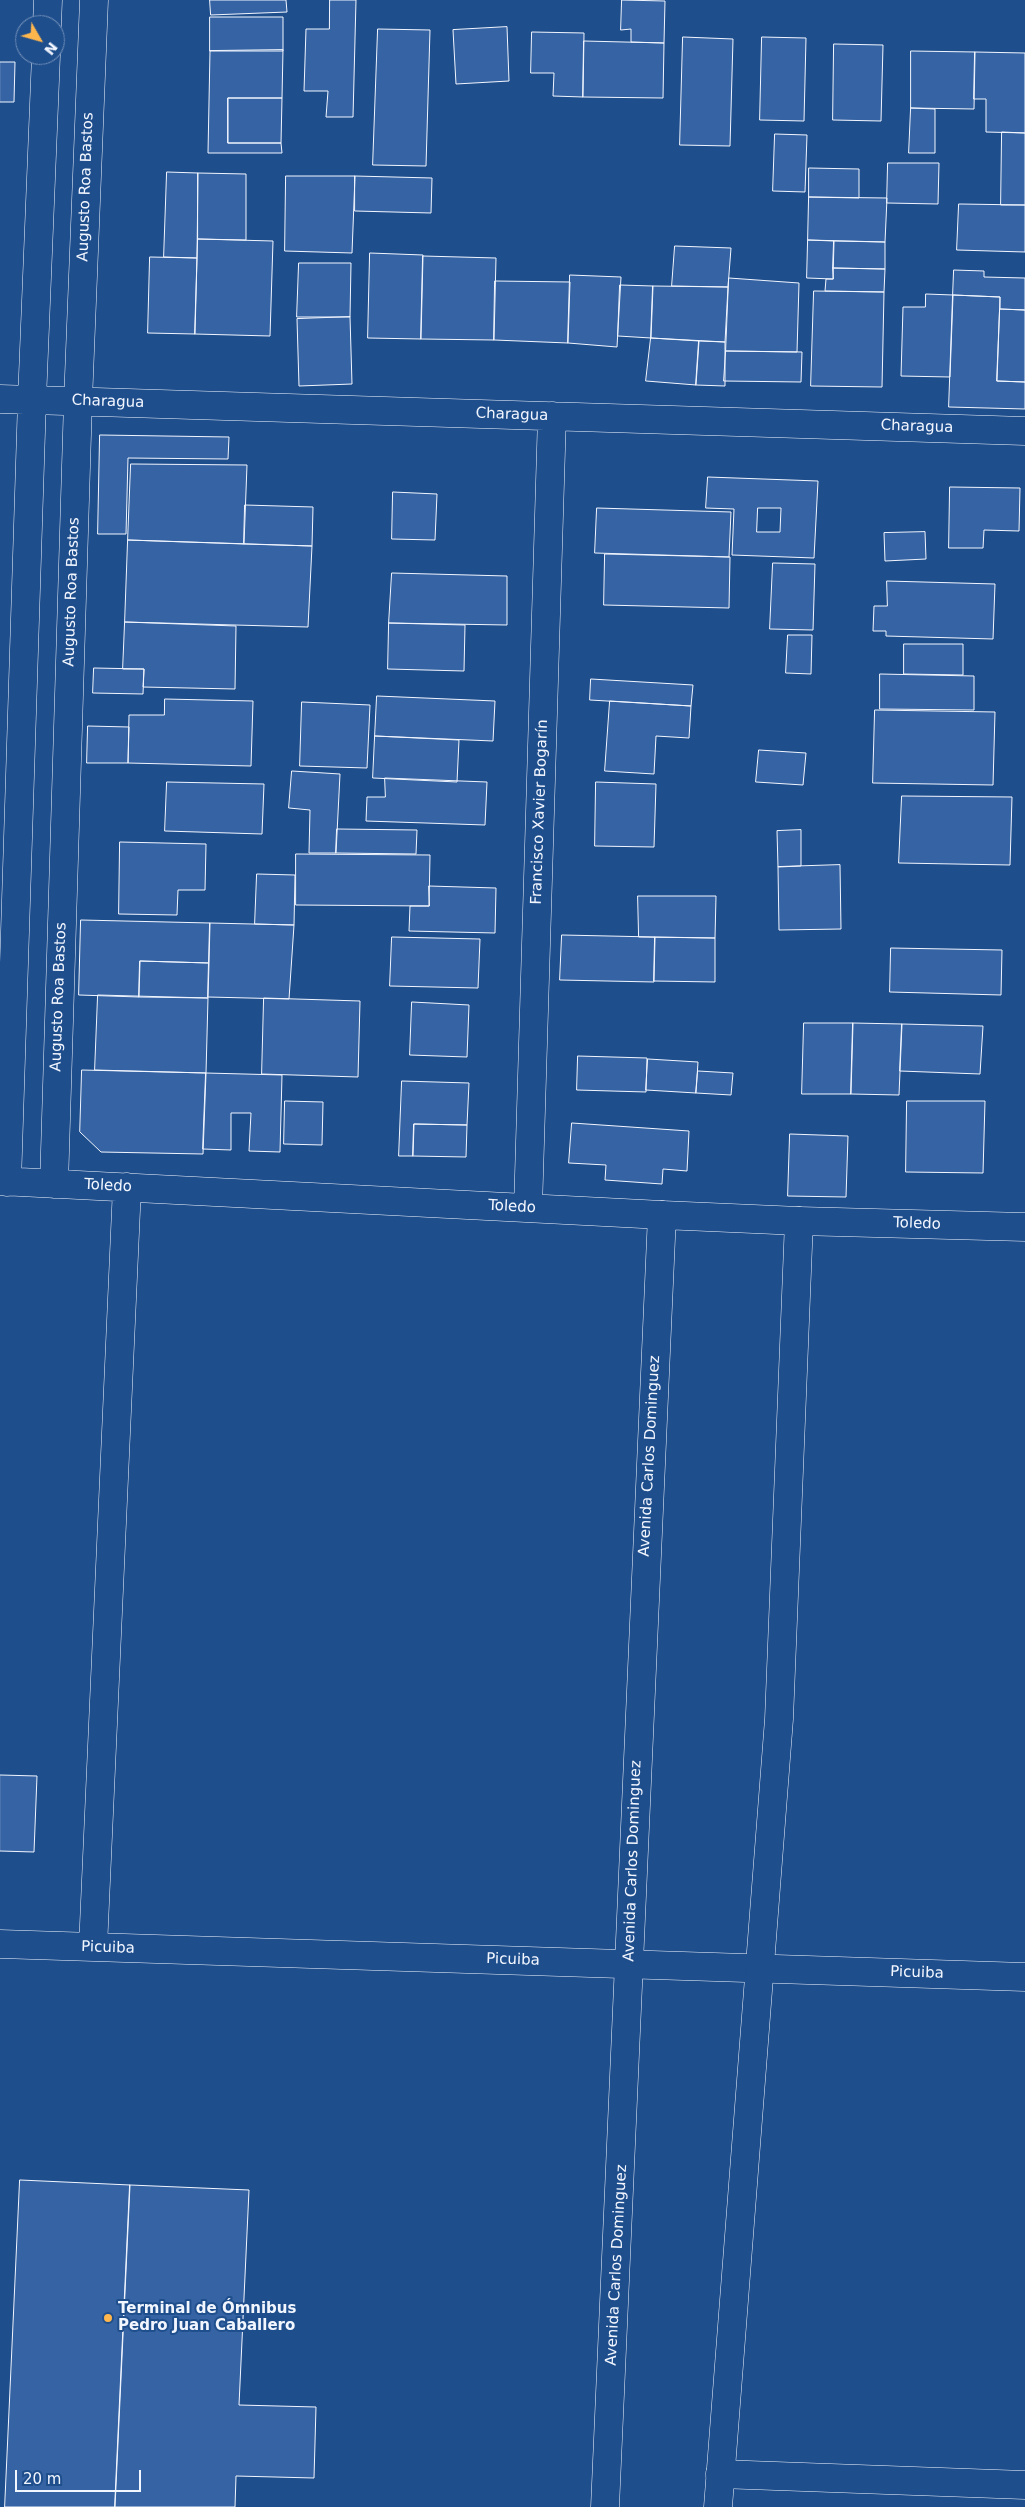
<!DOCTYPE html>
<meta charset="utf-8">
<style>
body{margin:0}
#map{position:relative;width:1025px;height:2507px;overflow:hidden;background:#1f4e8c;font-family:"DejaVu Sans",sans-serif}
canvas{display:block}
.north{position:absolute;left:15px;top:15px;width:50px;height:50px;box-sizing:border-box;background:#1f4e8c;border:1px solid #7391ba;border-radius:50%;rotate:128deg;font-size:14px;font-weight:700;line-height:20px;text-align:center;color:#f2f6ff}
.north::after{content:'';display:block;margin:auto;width:18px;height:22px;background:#ffb74d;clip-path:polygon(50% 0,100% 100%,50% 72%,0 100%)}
.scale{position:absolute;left:15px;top:2470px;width:126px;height:22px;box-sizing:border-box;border:2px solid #f2f6ff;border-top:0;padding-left:6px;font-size:15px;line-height:18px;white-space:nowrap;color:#f2f6ff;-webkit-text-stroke:4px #1f4e8c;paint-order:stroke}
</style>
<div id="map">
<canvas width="1025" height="2507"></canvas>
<div class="north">N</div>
<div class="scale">20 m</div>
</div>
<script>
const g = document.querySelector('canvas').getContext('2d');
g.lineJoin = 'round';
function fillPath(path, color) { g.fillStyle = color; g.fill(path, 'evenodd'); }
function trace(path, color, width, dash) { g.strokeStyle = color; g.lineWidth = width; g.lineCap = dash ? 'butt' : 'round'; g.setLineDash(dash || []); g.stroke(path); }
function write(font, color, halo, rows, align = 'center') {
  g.font = font + ' "DejaVu Sans",sans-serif'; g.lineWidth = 4; g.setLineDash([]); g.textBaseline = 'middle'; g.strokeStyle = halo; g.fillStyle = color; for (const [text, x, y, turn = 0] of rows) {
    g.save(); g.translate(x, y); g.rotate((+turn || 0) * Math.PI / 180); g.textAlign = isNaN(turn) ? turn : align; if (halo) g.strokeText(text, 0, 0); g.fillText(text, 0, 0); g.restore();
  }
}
const building = new Path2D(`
 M210 0H286L287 12 211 15Z
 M330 0H356L353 117H326L328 91H304L306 29H329Z
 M622 0 665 1 664 43 631 42V29L621 30Z
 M210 17H283V51H210Z
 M507 27 509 81 456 84 453 30Z
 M378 29 430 30 426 166 373 165Z
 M532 32 584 33 583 97 553 96 554 73H531Z
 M683 37 733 39 730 146 680 145Z
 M762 37 806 38 804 121 760 120Z
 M584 41 664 43 663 98 583 97Z
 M834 44 883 45 881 121 833 120Z
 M283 50 282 98H228V143H281L282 153H208L210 51Z
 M911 51 975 52 974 109 911 108Z
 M975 52 1025 53V133L986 132V99H974Z
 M0 62H15L14 102H0Z
 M228 98H282L281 143H228Z
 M911 108 935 109V153H909Z
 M1002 132 1025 133V205H1001Z
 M775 134 807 135 805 192 773 191Z
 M888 163H939L938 204 887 203Z
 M809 168 859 169V198L809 197Z
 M167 172 198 173 197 258 164 257Z
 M198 173 246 174V240L198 239Z
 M286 176H355L352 253 285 251Z
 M355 176 432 178 431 213 355 211Z
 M809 197 887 198 885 242 808 240Z
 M959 204 1025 205V252L957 250Z
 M198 239 273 241 270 336 195 334Z
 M808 240 834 241 833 279 807 278Z
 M834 241 885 242V269L833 268Z
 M675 246 731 248 728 287 672 286Z
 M370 253 423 255 421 339 368 338Z
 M423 256 496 258 494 340 421 339Z
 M150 257 197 258 195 334 148 333Z
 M299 263H351L350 317H297Z
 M833 268 885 269 884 292 825 291 826 279H833Z
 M954 270 984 271V277L1025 278V310L1000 309V297L953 295Z
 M570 275 621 277 617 347 568 343Z
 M729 278 799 283 797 352 726 351Z
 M495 281 570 282 568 343 494 340Z
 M620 285 653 286 651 338 618 336Z
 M653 286 728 287 725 342 651 338Z
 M814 291 884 292 882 387 811 386Z
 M926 294 953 295 950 377 901 376 903 307H925Z
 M953 295 1000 297 997 381 1025 382V409L949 407Z
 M1000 309 1025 310V382L997 381Z
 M350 317 352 384 299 386 297 319Z
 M651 338 699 341 696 385 646 381Z
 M699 341 725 342V386L696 385Z
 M726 351 802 352 801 382 724 381Z
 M100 435 229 437 228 459 128 458 126 534H98Z
 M131 464 247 465 244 544 128 540Z
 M708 477 818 481 814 558 732 555 734 509 706 508ZM758 508H781L780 532H757Z
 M950 487 1020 488 1019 531 984 530 983 548H949Z
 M393 492 437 494 435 540 392 539Z
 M245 505 313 507 312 546 244 544Z
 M597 508 731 512 729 557 595 553Z
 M925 532 926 559 885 561 884 533Z
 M128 540 312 546 308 627 125 622Z
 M605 554 730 557 729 608 604 605Z
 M773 563 815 564 813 630 770 629Z
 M392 573 507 576V625L389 623Z
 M887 581 995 584 993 639 886 636V631H873L874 606H887Z
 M125 622 236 626 235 689 143 687 144 669H123Z
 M389 623 465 625 464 671 388 669Z
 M788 635H812L811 674 786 673Z
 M904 644H963V675L904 674Z
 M94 668 144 669 143 694 93 693Z
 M880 674 974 676V710L880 709Z
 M591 679 693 685 691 706 590 700Z
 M377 696 495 701 493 741 375 736Z
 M165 699 253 701 251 766 128 763 129 715H164Z
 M610 701 691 706 689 738 656 736 654 774 605 771Z
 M302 702 370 705 367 768 300 766Z
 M875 710 995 712 993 785 873 783Z
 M88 726 129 727 128 763H87Z
 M375 736 459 740 457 782 373 778Z
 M759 750 806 753 803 785 756 782Z
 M292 771 340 774 336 853H309L310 810 289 808Z
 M385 778 487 782 485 825 366 821 367 797H385Z
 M167 782 264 784 262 834 165 831Z
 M596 782 656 784 654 847 595 846Z
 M902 796 1012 797 1010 865 899 863Z
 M337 829 417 830 416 854 336 853Z
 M801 830V866L778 867 777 831Z
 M120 842 206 844 205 890H178L177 915 119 914Z
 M296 854 430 855 429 906 296 905Z
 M840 865 841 929 779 930 778 867Z
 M257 874 295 875 294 925 255 924Z
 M429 886 496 888 495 933 409 931 410 906H429Z
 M638 896H716L715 938 639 937Z
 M81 920 210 923 209 963 140 961 139 997 79 995Z
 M210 923 294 925 289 999 208 997Z
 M562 935 655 937 654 982 560 980Z
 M392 937 480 939 478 988 390 986Z
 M655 937 715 938V982L654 981Z
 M891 948 1002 950 1001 995 890 992Z
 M140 961 209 963 208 998 139 997Z
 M98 995 208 998 206 1073 95 1070Z
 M264 998 360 1001 358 1077 262 1074Z
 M412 1002 469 1005 467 1057 410 1055Z
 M804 1023H853L851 1094H802Z
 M853 1023 902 1024 899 1095 851 1094Z
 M902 1024 983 1026 980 1074 900 1071Z
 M578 1056 647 1058 646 1092 577 1090Z
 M648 1059 698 1062 696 1093 646 1090Z
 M82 1070 206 1073 203 1154 101 1152 80 1132Z
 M698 1071 733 1073 731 1095 696 1093Z
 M206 1073 282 1075 280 1152 249 1151 251 1113H231V1150L203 1149Z
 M402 1081 469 1083 467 1125 414 1124 413 1156H399Z
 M285 1101 323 1102 322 1145 284 1144Z
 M907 1101H985L983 1173 906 1172Z
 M572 1123 689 1131 687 1171 663 1169 662 1184 605 1180 606 1165 569 1163Z
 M414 1124 467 1125 466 1157 413 1156Z
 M790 1134 848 1136 846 1197 788 1196Z
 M0 1775 37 1776 34 1852 0 1851Z
 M20 2180 130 2185 115 2507H5Z
 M130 2185 249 2190 239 2405 316 2407 314 2478 236 2476 235 2507H115Z`);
fillPath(building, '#3563a3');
trace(building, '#f2f6ff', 1);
const street = new Path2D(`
 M47 25 48 0
 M0 399 1025 431
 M0 1181 662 1215
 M7 1182 32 400 46 55
 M54 1184 78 401 94 0
 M528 1208 552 416
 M799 1221 1025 1227
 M0 1944 1025 1977
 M93 1947 127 1187
 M720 2474 1025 2485`);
const secondary = new Path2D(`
 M605 2507 662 1215 799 1221 779 1719 718 2507`);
trace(street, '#f2f6ff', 29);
trace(secondary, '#f2f6ff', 29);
trace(street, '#1f4e8c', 28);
trace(secondary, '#1f4e8c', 28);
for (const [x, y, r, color] of [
 [108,2318,5,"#ffb74d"]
]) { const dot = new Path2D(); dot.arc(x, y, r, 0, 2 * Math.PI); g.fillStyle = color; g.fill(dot); trace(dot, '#1f4e8c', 2); }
write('15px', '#f2f6ff', '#1f4e8c', [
 ["Augusto Roa Bastos",86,187,-88],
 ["Charagua",108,402,2],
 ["Charagua",512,415,2],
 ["Charagua",917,427,2],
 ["Augusto Roa Bastos",72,592,-88],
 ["Francisco Xavier Bogarín",540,812,-88],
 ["Augusto Roa Bastos",59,997,-88],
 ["Toledo",108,1186,3],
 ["Toledo",512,1207,3],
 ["Toledo",917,1224,2],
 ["Avenida Carlos Dominguez",650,1456,-87],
 ["Avenida Carlos Dominguez",633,1861,-88],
 ["Picuiba",108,1948,2],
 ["Picuiba",513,1960,2],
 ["Picuiba",917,1973,2],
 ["Avenida Carlos Dominguez",617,2265,-87]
]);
write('bold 15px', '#f2f6ff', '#1f4e8c', [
 ["Terminal de Ómnibus",118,2309],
 ["Pedro Juan Caballero",118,2326]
], 'left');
</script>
